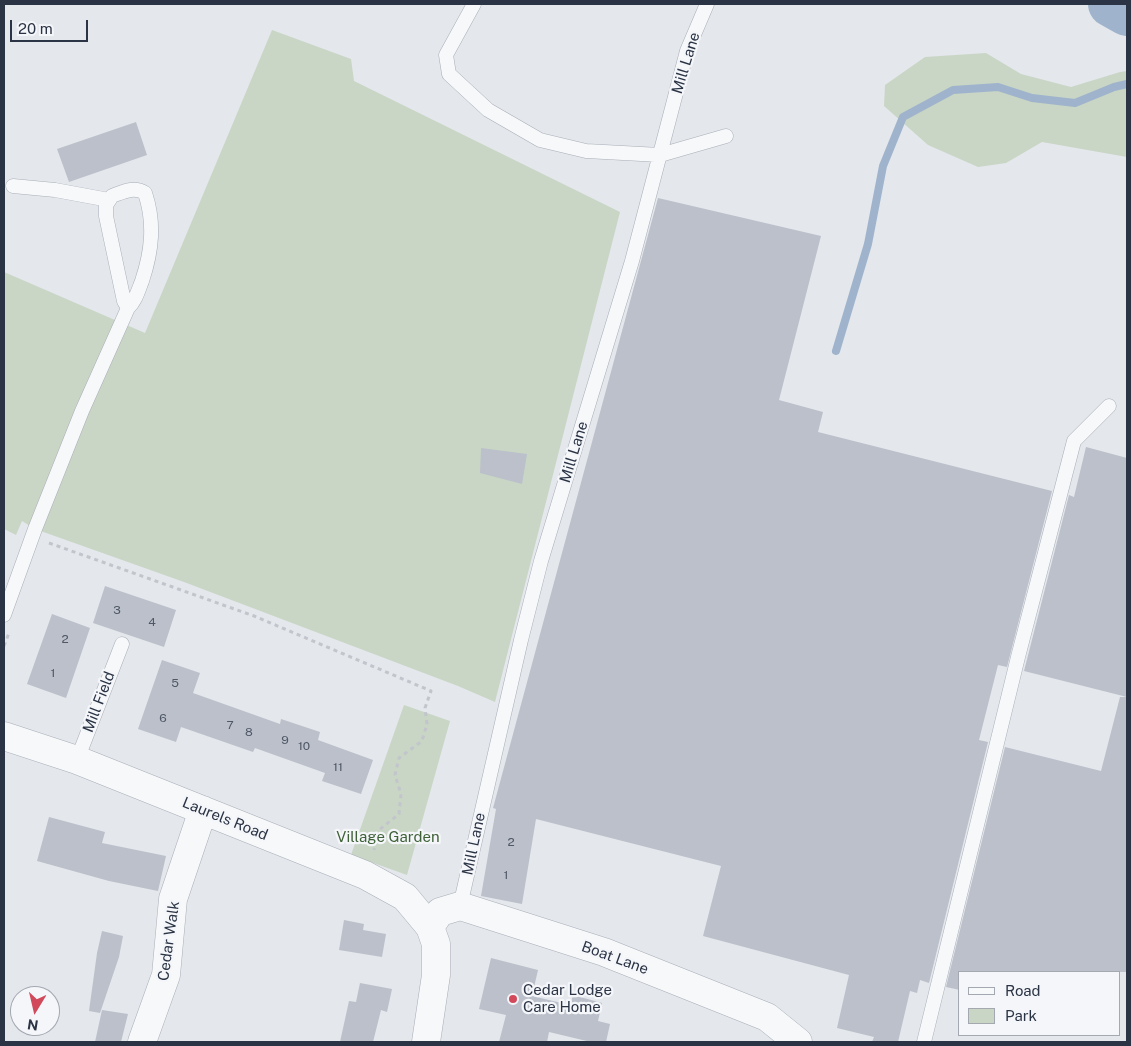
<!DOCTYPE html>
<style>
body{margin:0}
#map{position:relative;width:1131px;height:1046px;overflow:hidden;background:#e4e7ec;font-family:"Public Sans",sans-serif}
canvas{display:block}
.frame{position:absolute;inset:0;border:5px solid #2b3445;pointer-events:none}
.legend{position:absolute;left:958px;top:971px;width:162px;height:65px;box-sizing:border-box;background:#f4f6f9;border:1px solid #a4a8b1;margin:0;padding:6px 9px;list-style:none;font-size:15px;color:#2b3445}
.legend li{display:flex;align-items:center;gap:10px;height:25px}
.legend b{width:25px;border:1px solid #a4a8b1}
.north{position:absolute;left:10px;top:986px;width:50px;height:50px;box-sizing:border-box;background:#f4f6f9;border:1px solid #a4a8b1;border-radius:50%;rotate:189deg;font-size:14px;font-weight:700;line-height:20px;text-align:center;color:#2b3445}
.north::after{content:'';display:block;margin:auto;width:18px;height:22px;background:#d1495b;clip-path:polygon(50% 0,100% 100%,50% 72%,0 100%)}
.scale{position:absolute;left:10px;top:20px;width:78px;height:22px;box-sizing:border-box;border:2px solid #2b3445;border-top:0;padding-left:6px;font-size:15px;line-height:18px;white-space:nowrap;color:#2b3445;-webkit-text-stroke:4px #f4f6f9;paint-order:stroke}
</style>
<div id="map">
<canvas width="1131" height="1046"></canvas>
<div class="frame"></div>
<ul class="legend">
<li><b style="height:6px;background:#f7f8fa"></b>Road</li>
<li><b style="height:14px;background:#c9d6c5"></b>Park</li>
</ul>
<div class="north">N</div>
<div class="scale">20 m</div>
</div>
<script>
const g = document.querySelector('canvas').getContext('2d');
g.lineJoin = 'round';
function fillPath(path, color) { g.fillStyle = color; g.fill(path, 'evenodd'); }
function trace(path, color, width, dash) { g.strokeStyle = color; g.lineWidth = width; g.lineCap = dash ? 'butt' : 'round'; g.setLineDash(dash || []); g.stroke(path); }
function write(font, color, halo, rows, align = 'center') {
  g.font = font + ' "Public Sans",sans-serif'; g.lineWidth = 4.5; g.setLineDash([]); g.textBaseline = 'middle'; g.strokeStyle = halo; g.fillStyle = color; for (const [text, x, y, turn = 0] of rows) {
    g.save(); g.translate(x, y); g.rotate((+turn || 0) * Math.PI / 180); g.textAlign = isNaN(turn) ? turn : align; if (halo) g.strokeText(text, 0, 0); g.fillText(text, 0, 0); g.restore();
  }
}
fillPath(new Path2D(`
 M272 30 351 59 354 81 620 212 495 702 458 686 184 582 35 529 22 521 16 535 4 529V272L145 333Z
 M986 53 1021 74 1071 87 1120 72 1127 71V157L1042 142 1006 163 978 167 928 145 884 106 885 85 925 57Z
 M404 705 450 721 407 875 351 855Z`), '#c9d6c5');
trace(new Path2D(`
 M836 351 868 244 883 166 903 117 953 90 998 87 1032 98 1075 103 1114 87 1127 84`), '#9fb4cc', 8);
trace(new Path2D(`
 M1111 4 1127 13`), '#9fb4cc', 46);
fillPath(new Path2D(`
 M136 122 147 155 69 182 57 149Z
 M658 198 821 236 779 400 823 412 818 432 1052 491 1007 667 998 665 979 740 988 742 929 983 920 980 917 993 910 991 898 1042H872L874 1037 837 1028 849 975 703 936 721 866 536 819 522 904 481 896 496 809 493 808Z
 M1086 447 1127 458V697L1024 671 1069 495 1074 497Z
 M481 448 527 454 522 484 480 473Z
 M105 586 176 610 164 647 93 623Z
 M52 614 90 628 66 698 27 684Z
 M162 660 200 673 193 693 280 724 281 719 320 732 318 740 373 760 361 794 322 781 325 773 255 748 253 752 181 727 176 742 138 729Z
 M1120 697H1127V972H960V990L946 987 1005 747 1101 771Z
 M49 817 105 832 102 843 166 856 158 891 109 881 37 861Z
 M344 920 364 924 363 930 386 934 382 957 339 950Z
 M102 931 123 936 119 957 100 1013 89 1011 97 953Z
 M491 958 538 970 532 996 570 1005 573 995 602 1003 598 1021 610 1024 606 1042H591L549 1032 547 1042H499L506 1015 479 1009Z
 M360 983 392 989 387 1012 381 1010 373 1042H340L349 1001 356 1002Z
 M102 1010 128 1014 121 1042H95Z`), '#bbc0ca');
const lane = new Path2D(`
 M474 4 446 55 449 74 488 110 540 140 586 151 660 155 726 136
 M13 186 55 190 109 200
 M4 615 35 529 82 411 128 308C136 300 138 291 142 281 152 251 155 223 145 193 134 186 123 192 112 196L106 205V216L124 301 128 308
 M77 760 122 644
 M460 906 521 640 541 561 632 261 687 51 707 4
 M924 1042 1018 657 1074 441 1109 406`);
const street = new Path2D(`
 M4 736 77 760 365 875 405 897 430 927 436 944V975L426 1042
 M430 927 440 912 460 906 604 952 767 1017 798 1042
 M142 1042 166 975 173 899 203 810`);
trace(lane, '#a9aeb7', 15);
trace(street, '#a9aeb7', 29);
trace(new Path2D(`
 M49 543 254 616 431 691 425 708 427 724 422 741 399 758 395 775 401 794 399 814 379 830 374 850
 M4 646 9 633`), '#c2c5cb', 3, [4, 4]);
trace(lane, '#f7f8fa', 14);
trace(street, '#f7f8fa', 28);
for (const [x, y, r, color] of [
 [513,999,5,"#d1495b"]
]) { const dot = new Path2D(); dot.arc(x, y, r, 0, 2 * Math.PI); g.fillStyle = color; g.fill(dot); trace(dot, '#f4f6f9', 2); }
write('12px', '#4f5766', null, [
 ["3",117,610],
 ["4",152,622],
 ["2",65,639],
 ["1",53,673],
 ["5",175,683],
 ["6",163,718],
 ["7",230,725],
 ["8",249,732],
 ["9",285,740],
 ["10",304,746],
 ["11",338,767],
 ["2",511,842],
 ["1",506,875]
]);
write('15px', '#2b3445', '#f4f6f9', [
 ["Mill Lane",686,63,-73],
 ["Mill Lane",574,452,-73],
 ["Mill Field",99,702,-69],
 ["Laurels Road",225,819,22],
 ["Mill Lane",474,844,-78],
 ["Cedar Walk",169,941,-82],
 ["Boat Lane",615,958,20]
]);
write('15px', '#3f6138', '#f4f6f9', [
 ["Village Garden",388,837]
]);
write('15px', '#2b3445', '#f4f6f9', [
 ["Cedar Lodge",523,990],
 ["Care Home",523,1007]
], 'left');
</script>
